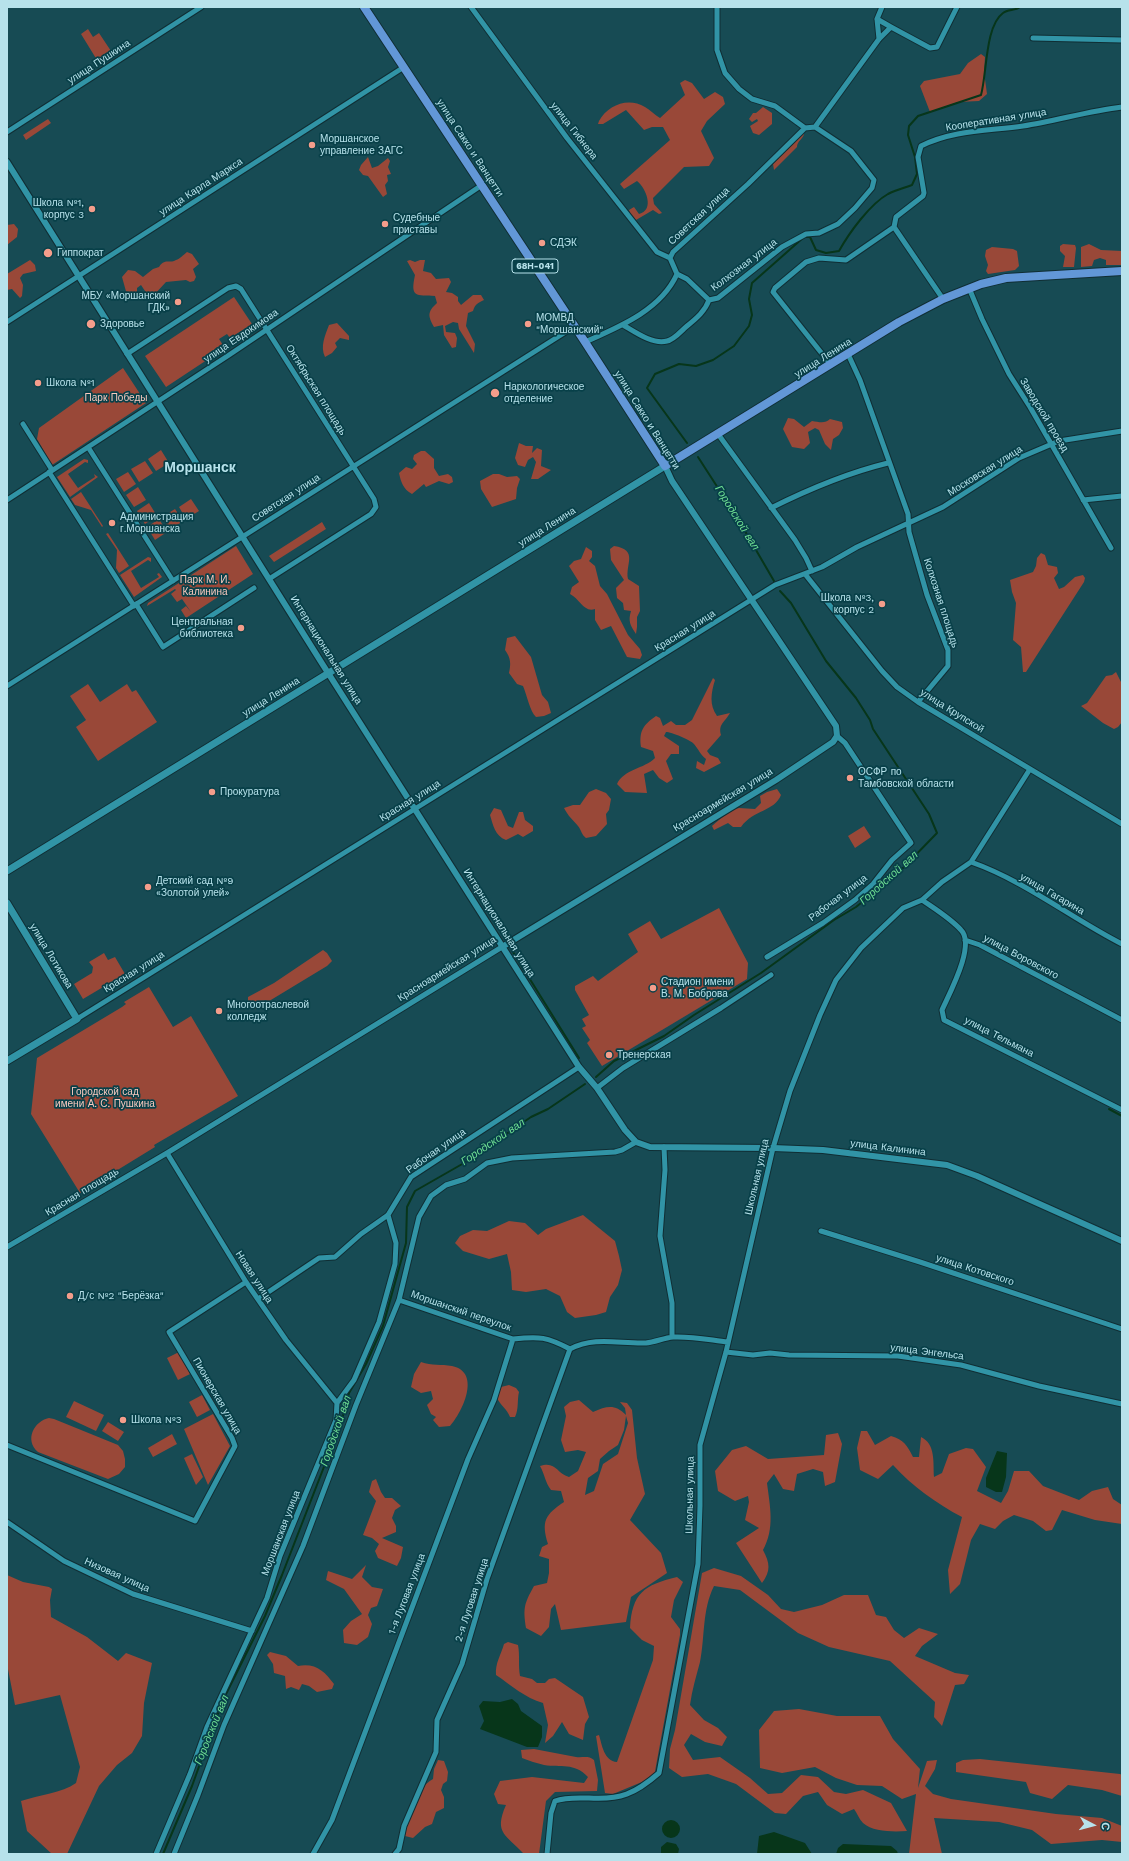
<!DOCTYPE html>
<meta charset="utf-8">
<style>
body{margin:0}
#map{position:relative;width:1129px;height:1861px;overflow:hidden;background:#174b54;font-family:"Work Sans",sans-serif}
canvas{display:block}
.frame{position:absolute;inset:0;border:8px solid #b7e2eb;pointer-events:none}
.north{position:absolute;left:1073px;top:1805px;width:40px;height:40px;-webkit-text-stroke:3px #084049;paint-order:stroke;rotate:96deg;font-size:11px;font-weight:700;line-height:16px;text-align:center;color:#b7e2eb}
.north::after{content:'';display:block;margin:auto;width:14px;height:18px;background:#b7e2eb;clip-path:polygon(50% 0,100% 100%,50% 72%,0 100%)}
</style>
<div id="map">
<canvas width="1129" height="1861"></canvas>
<div class="frame"></div>
<div class="north">С</div>
</div>
<script>
const g = document.querySelector('canvas').getContext('2d');
g.lineJoin = 'round';
function fillPath(path, color) { g.fillStyle = color; g.fill(path, 'evenodd'); }
function trace(path, color, width, dash) { g.strokeStyle = color; g.lineWidth = width; g.lineCap = dash ? 'butt' : 'round'; g.setLineDash(dash || []); g.stroke(path); }
function write(font, color, halo, rows, align = 'center') {
  g.font = font + ' "Work Sans",sans-serif'; g.lineWidth = 3.5; g.setLineDash([]); g.textBaseline = 'middle'; g.strokeStyle = halo; g.fillStyle = color; for (const [text, x, y, turn = 0] of rows) {
    g.save(); g.translate(x, y); g.rotate((+turn || 0) * Math.PI / 180); g.textAlign = isNaN(turn) ? turn : align; if (halo) g.strokeText(text, 0, 0); g.fillText(text, 0, 0); g.restore();
  }
}
fillPath(new Path2D(`
 M88 29 93 37 99 33 111 51 97 60 81 34Z
 M981 54 985 57 984 72 987 94 979 101 958 102 930 112 920 86 924 81 960 74 968 63Z
 M685 80 692 83 704 99 715 92 723 97 725 104 707 121 701 131 714 158 709 166 684 167 653 198 654 204 662 213 659 214 653 210 636 220 630 214 629 210 634 207 639 214C655 210 646 188 637 181L624 189 620 184 670 140 663 127H652L644 130 626 110 603 124H598L599 121C608 105 628 97 645 107 650 110 655 115 660 118L685 95 680 83Z
 M763 107 772 113V124L759 135 753 133 750 126 758 121 757 119 752 122 749 119 753 113H756Z
 M48 119 51 123 26 140 23 135Z
 M802 134H804C803 139 797 141 797 147L774 170 773 164Z
 M368 157 372 168 378 166 388 158 390 161 388 167 391 174 387 175 388 181 385 185 387 194 383 197 368 176 363 175 359 170 361 165Z
 M14 224 18 229 17 237 7 245V225Z
 M1063 244 1075 245 1076 248 1074 267H1063L1065 256 1060 251V246Z
 M1089 244 1101 250 1122 251V265H1106V260L1100 258 1094 260 1092 266 1081 267V247Z
 M992 247 1013 249 1017 251 1019 266 1015 270 988 274 986 271 988 265 985 256 986 250Z
 M187 252 192 254 199 264 193 269 196 277 194 281 190 282 186 280 166 282 154 295 147 294 141 285 137 288V295L131 298 127 295 122 277 128 270 135 271 143 277 153 269 159 267C165 258 169 264 176 260 180 259 183 255 187 252Z
 M30 260 35 265 36 271 23 274 20 278 23 285 22 296 20 298 12 289 7 290V274Z
 M410 260 415 262 420 260H425L423 271 431 273 436 279 449 278 451 282 446 292 452 293 458 297V301L461 305 473 295H481L484 300C478 303 475 304 473 311L468 313 466 326 475 344 474 353 459 329 458 323 453 322 445 326 446 332 455 333 457 338 456 347 452 348 444 335 443 325 434 327C428 316 427 312 437 303L435 296C416 295 410 298 415 275L407 261Z
 M234 297 252 324 230 338 227 334 219 339 225 348 166 387 145 356Z
 M337 323 349 336V340L340 338 335 343 337 347 332 353 325 357C320 346 325 336 329 325Z
 M123 368 146 403 52 465 37 439 39 428Z
 M788 418 794 419 804 427 812 421C819 422 825 424 830 419L842 422 843 428 839 435 833 439 831 450 825 444 819 430 815 428 808 432 810 443 804 449 792 447 783 429Z
 M519 443 526 446H533L532 453 537 448 542 450 541 466 551 470 538 479H531L536 462 533 457 528 460 525 467 518 465 515 458Z
 M161 450 169 463 156 471 148 459Z
 M421 451H425L434 459V468L439 476 448 474 452 477 453 482 449 484 439 481 426 487 424 484 412 494C403 489 401 482 399 473L406 467 412 469 417 464 413 459 414 455Z
 M84 459 88 460V463L85 462 68 474 78 488 95 477 94 474 98 477 70 497 57 477Z
 M145 461 153 473 139 482 131 469Z
 M128 472 136 484 124 492 116 479Z
 M493 474H499L507 477 517 476 520 479 517 488 516 499 492 507 481 489 480 481Z
 M138 487 146 500 134 507 126 495Z
 M81 492 103 526 102 527 91 510 75 505 71 499Z
 M191 499 199 511 186 519 179 507Z
 M149 503 157 516 145 524 137 511Z
 M175 509 183 521 170 530 162 517Z
 M159 519 167 532 155 540 147 527Z
 M322 522 326 529 274 562 269 556Z
 M108 533 129 566 119 573 116 568 117 550 106 534Z
 M236 546 253 574 186 618 181 610 186 606 191 612 182 599 177 602 171 594 176 590 175 589 147 606 148 603Z
 M614 546C639 550 625 564 628 579L639 586 640 611 637 617V627L636 634C630 625 628 621 631 611L624 610 623 603 617 598 616 588 624 580 611 560 610 549Z
 M586 547 592 551V557L589 561 595 566 600 586 607 594 628 635 640 649 642 655 640 659 627 657 611 626 601 630 595 620V609C584 613 580 599 570 594L572 587 579 582 569 566 574 561 581 559Z
 M1041 553 1045 555 1048 565 1057 567 1058 573 1054 578 1059 589 1064 587 1075 577 1083 575 1085 578 1084 582 1026 672H1023L1021 647 1013 640 1016 603 1012 592 1010 580 1033 572 1036 566 1037 558Z
 M148 557 151 558V562L148 560 131 571 141 588 159 577 157 574 159 573 162 577 134 597 120 575Z
 M515 636 531 657 542 695 548 702 551 713 544 716 536 717C530 712 527 695 523 686L517 684 509 673C511 664 511 658 505 650L507 638Z
 M1116 672 1122 684V722L1118 727 1114 729 1103 723 1081 706 1087 703 1106 676 1112 675Z
 M713 678 715 680C711 693 709 705 717 716L730 713C725 722 718 724 721 735L707 751 710 755 718 758 721 763 704 772 696 768 697 761 704 765 706 759C700 754 699 750 694 744 691 740 671 732 666 732L664 736 679 746V754H671L666 761 673 779 667 783 659 778 653 770 644 774 647 793 625 792 617 784C624 769 644 769 655 758L653 751 641 747C639 731 643 725 656 716L660 718 663 726 671 721 676 725H685L692 720Z
 M88 684 100 702 127 684 132 692 136 690 157 722 98 761 76 727 86 720 70 696Z
 M596 789 606 793 611 799 609 810 606 814 607 824 596 836 586 838C581 834 582 831 578 826 573 820 568 816 564 808L573 805H580L589 792Z
 M777 789 781 795C774 812 754 809 741 827H733L728 823 714 830 712 826C719 820 731 809 739 808 744 808 750 809 755 809L761 803 760 796 767 792Z
 M494 808 501 810 508 826 513 828 519 812H523L525 820 533 826V831L523 837 518 834 506 840C495 836 493 825 490 815Z
 M864 826 871 837 855 848 848 836Z
 M719 908 748 963 747 979 602 1066 587 1043 590 1040 582 1028 586 1026 582 1019 589 1015 575 990V986L593 976 598 981 638 952 628 934 650 921 661 939Z
 M323 950 327 953 332 961 327 966 256 1009 252 1008 248 1004V997L274 983Z
 M104 953 108 960 115 957 125 974 83 999 74 984 92 973 93 967 89 962Z
 M149 987 173 1027 191 1016 238 1096 154 1145 155 1147 80 1193 31 1114 37 1058 122 1007 126 1004 124 1002Z
 M583 1215 615 1241 619 1256 622 1270 618 1285 610 1297 606 1312 596 1315 575 1318 567 1312 560 1296 546 1289 526 1292 512 1290 511 1272 507 1254 489 1259 463 1251 455 1243 460 1236 473 1230 487 1231 509 1221 525 1223 538 1235 546 1229Z
 M179 1352 190 1374 178 1380 167 1358Z
 M421 1362C432 1366 441 1364 452 1366 482 1372 462 1413 450 1426L439 1427 433 1420 436 1417 431 1414 427 1405 433 1399 431 1391 421 1393 411 1387 414 1374Z
 M509 1385 516 1388 519 1392C517 1400 519 1409 515 1417H510C507 1409 501 1406 497 1398L501 1387Z
 M202 1395 210 1410 197 1417 189 1402Z
 M579 1400 593 1412C607 1406 615 1404 626 1415L625 1408 620 1402 627 1403 632 1410 637 1458 645 1494 630 1520 661 1553 667 1573 631 1597 626 1622 561 1630 555 1604 551 1609 549 1627 541 1636 526 1628C523 1608 524 1604 534 1586L547 1583 549 1573V1559L539 1556 542 1547 548 1544C541 1521 545 1515 564 1502L561 1491 551 1490C545 1482 545 1475 540 1466 556 1461 556 1473 569 1477L578 1471 586 1452 578 1450 565 1452 561 1440 566 1416 564 1407 570 1402ZM626 1416 628 1423 618 1454 603 1464 594 1491 585 1495 588 1478 598 1471 600 1459 609 1451 618 1445 624 1430Z
 M74 1401 104 1415 96 1431 66 1417Z
 M213 1414 230 1446 208 1485 184 1429Z
 M49 1418 54 1419 118 1445 123 1451 125 1459V1467L119 1474 108 1479 38 1452C24 1440 34 1421 49 1418Z
 M108 1422 124 1432 118 1441 102 1431Z
 M861 1431H867L875 1445 891 1436C904 1440 907 1445 913 1457H919L921 1437C936 1444 933 1463 934 1477L942 1473 949 1454 966 1448 973 1449 986 1467 977 1491 1001 1503 1008 1491 1014 1471H1029L1043 1486 1079 1500 1092 1491 1108 1487 1113 1499 1122 1505V1524L1095 1520 1062 1510 1052 1530 1046 1531 1033 1521 1014 1515 1003 1521 995 1529 980 1524 971 1540 960 1584 950 1594 948 1570 962 1517C937 1504 912 1486 893 1465L878 1479 860 1470 857 1448Z
 M838 1433 842 1444 835 1482 825 1486 823 1472 813 1469 797 1474 794 1491 783 1489 774 1474 767 1483C770 1507 775 1528 763 1550 770 1563 771 1571 762 1583L736 1543 759 1528 745 1520 749 1502 748 1496 735 1501 718 1491 715 1471 732 1450 746 1446 768 1459 824 1455 826 1435Z
 M172 1434 177 1444 153 1457 148 1448Z
 M192 1454 203 1477 196 1485 184 1458Z
 M376 1479 381 1492 385 1498H392L401 1506 395 1510 392 1518 396 1526V1532L382 1538 403 1547 401 1558 397 1566 378 1558 375 1551 379 1544 372 1538 363 1535 376 1501 369 1492 372 1481Z
 M366 1565 362 1577 372 1587 383 1589 377 1606 371 1608 368 1615 372 1624 368 1637 357 1645 344 1643 343 1630 351 1621 362 1614 344 1589 326 1580 328 1571 352 1579Z
 M714 1568 741 1576 768 1595 781 1609 794 1612 822 1605 844 1595H868L876 1615 886 1617 894 1630 904 1638 919 1628 938 1634 922 1646 915 1656 955 1673 969 1675 964 1684 955 1685 942 1726 934 1717 935 1702 890 1661 829 1647 798 1633 740 1590 714 1586C702 1610 705 1637 700 1662 696 1677 692 1690 690 1705L704 1720 718 1728 727 1737 722 1746 705 1742 691 1734 684 1745 693 1760 720 1757 750 1778 768 1794 782 1793 801 1775 818 1777 834 1792 846 1794 863 1790 891 1803 907 1831C894 1832 873 1832 863 1823 859 1819 857 1813 854 1809L842 1814 827 1805 818 1792 803 1796 786 1814 775 1813 736 1784 708 1774 682 1777 669 1768 670 1749 675 1730 702 1573Z
 M7 1575 23 1582 49 1587 52 1589 50 1600 51 1617 87 1637 118 1661 126 1653 152 1663 144 1703 142 1736 132 1753 117 1765 99 1786 67 1854H52L27 1831 21 1801C39 1795 62 1793 76 1783L80 1767 60 1695 15 1705 7 1664Z
 M677 1577 683 1582 674 1600 671 1617 680 1629V1635L654 1777 613 1794 605 1793 596 1736 599 1735C602 1745 604 1761 617 1762L653 1660 654 1646 642 1640 630 1628C632 1593 644 1585 677 1577Z
 M508 1642 518 1645C520 1655 518 1665 520 1676L532 1679 537 1683H545L549 1679 555 1678 583 1697 589 1717 585 1724 583 1740 569 1734 562 1722 553 1736 545 1743 548 1725 543 1703C525 1698 511 1685 496 1675 495 1663 501 1655 504 1644Z
 M270 1652 286 1656 298 1666C316 1663 324 1671 334 1684L332 1689 317 1692 309 1686 302 1684 299 1690 291 1687 286 1689 285 1676 274 1673 273 1664 267 1655Z
 M799 1709 837 1716H880L893 1739 920 1769 918 1788 927 1761 937 1760 935 1769 925 1786 933 1794 951 1799 1056 1814 1102 1818 1122 1826V1842L1102 1840 1051 1844 1032 1830 999 1822 934 1818 942 1854H909L916 1794 902 1799 882 1786 857 1785 836 1778 815 1767 782 1773 760 1768 759 1730 774 1711Z
 M534 1749C548 1752 562 1754 576 1757 583 1758 588 1755 594 1760L598 1780 597 1791 555 1792 546 1801 539 1854H524C507 1835 493 1834 506 1805L498 1804 494 1794 500 1781 532 1777 584 1783 588 1777C574 1762 561 1768 544 1765 537 1763 529 1761 522 1758L521 1750Z
 M980 1759 1120 1774 1122 1775V1796L1102 1790 1068 1785 1052 1799 1030 1793 1026 1782 956 1772V1763L963 1760Z
 M438 1760 444 1761 448 1772 447 1781 443 1784 441 1790 444 1797V1808L436 1812 432 1824 425 1827 413 1838 405 1836C408 1817 415 1789 433 1779L434 1769Z`), '#994838');
fillPath(new Path2D(`
 M997 1451 1007 1453 1006 1477 1002 1492H996L986 1487V1478Z
 M512 1699 518 1704 521 1711 542 1726V1737L538 1747H527L480 1729 484 1721 479 1706 483 1701 500 1702Z
 M662 1829a9 9 0 1 1 18 0a9 9 0 1 1-18 0Z
 M774 1832 805 1843 812 1854H757L759 1836Z
 M667 1842 676 1844 679 1849 678 1854H661V1847Z
 M843 1844 891 1846 897 1851 898 1854H836L838 1848Z`), '#07361a');
trace(new Path2D(`
 M687 443 647 388 655 374 679 364 696 366 713 360 734 346 749 326 752 315 749 299 752 283 804 237H810L816 250 826 253 839 251C849 233 870 204 888 194 896 190 904 188 912 185L917 174 915 157 908 135 909 126 918 116 981 95C987 74 985 26 1003 13 1008 9 1015 11 1020 7
 M698 457 738 519 774 581
 M513 952 579 1058
 M596 1077 614 1061 664 1036 694 1015 761 973 834 920 856 907 901 870 937 833 929 814 873 729 870 720 856 698 826 661 791 603 780 591
 M1109 1109 1122 1116
 M163 1854 192 1786 223 1700 265 1616 282 1575 341 1423 349 1393 366 1364 383 1326 406 1243 407 1207 415 1191 464 1163 531 1117 548 1109 585 1084`), '#07361a', 2);
const minor = new Path2D(`
 M471 7 567 138 657 252 670 258
 M717 7V50L725 73 739 89 752 99 775 106 805 128
 M877 19 891 27
 M1033 38 1122 40
 M879 39 877 19 882 7
 M805 128 815 127 879 39 891 27 930 48 937 47 957 7
 M7 132 201 7
 M894 227 896 217 923 196 924 193 918 157 921 146C953 130 988 131 1023 126 1056 121 1088 111 1122 107
 M677 274 687 279 709 300
 M969 288 982 319 1009 374 1030 407 1111 548
 M709 300 718 298 782 247 806 234 819 233 838 224 855 208 872 188 874 180 851 151 815 127
 M7 322 404 67
 M623 325C635 332 653 345 667 341 674 340 682 330 687 326 697 318 705 311 709 300
 M585 342C619 327 661 310 677 274L670 258 673 252 748 184 805 128
 M127 354 228 288 236 286 241 289 374 499 376 507 371 514 269 579
 M848 354 860 380 908 514 909 532 927 595 948 650V666L918 702
 M831 365 773 292 775 288 806 262 819 258 846 260 894 227 943 299
 M23 424 52 470
 M718 434 795 540 806 558 812 571
 M88 447 173 581
 M49 472 134 606
 M7 500 229 355 482 185
 M1083 500 1122 496
 M771 508C809 489 847 473 888 463
 M805 574 882 671 897 687 918 702 1122 824
 M136 604 163 647 254 588
 M7 686 575 326
 M971 862C1025 881 1071 918 1122 944
 M922 900C935 909 950 918 961 930 976 945 949 994 942 1010L944 1020 1122 1110
 M965 940 980 945 1122 1020
 M767 957 823 923 855 900 873 884 892 860 911 843 845 743 837 736
 M77 1019 775 585 822 567 857 547 943 507 1019 458 1059 441 1122 431
 M597 1088 623 1068 721 1008 771 975
 M664 1147 665 1170 660 1236 672 1303V1337
 M167 1153 246 1282 286 1340 337 1403
 M821 1231 920 1262 1122 1329
 M7 1247 167 1153 502 947
 M258 1299 319 1258 335 1257 361 1234 388 1215 411 1177 579 1067
 M399 1300 513 1339C540 1336 547 1337 570 1349 595 1336 619 1344 646 1343 655 1342 664 1338 673 1337 691 1336 710 1340 728 1342
 M726 1352 753 1355 770 1353 789 1355 898 1356 961 1365 1039 1386 1122 1404
 M7 1445 195 1521 235 1446 232 1438 169 1332 246 1282
 M7 1522 64 1561 133 1594 252 1631
 M156 1854 190 1774 207 1727 267 1598 280 1556 336 1420 337 1403 354 1380 379 1322 395 1264 396 1243 388 1215
 M174 1854 198 1795 224 1725 303 1546 356 1405 399 1300 419 1217 431 1196 446 1185 465 1179 487 1163 512 1158 615 1152 622 1150 636 1142
 M313 1854 332 1820 468 1459 494 1400 513 1339
 M395 1854 399 1849 404 1826 436 1752 437 1720 462 1664 487 1579 570 1349
 M547 1854 551 1813 555 1801C566 1797 577 1798 589 1798 620 1800 635 1794 659 1773L698 1564 700 1506V1445L726 1352 773 1148 790 1091 820 1015 836 980 861 948 903 908 922 900 942 882 971 862 1030 769`);
const tertiary = new Path2D(`
 M7 162 323 665 579 1067 597 1088 625 1130 636 1142 650 1147 773 1148 823 1150 947 1165 977 1176 1122 1241
 M502 947 776 780 833 742 837 736 836 726 672 481 665 466`);
const secondary = new Path2D(`
 M7 871 665 466
 M7 903 77 1019 7 1061`);
const primary = new Path2D(`
 M364 7 585 342 665 466 899 322 943 299 981 284 1006 278 1122 271`);
trace(minor, '#102e34', 7);
trace(tertiary, '#102e34', 8);
trace(secondary, '#102e34', 9);
trace(primary, '#102e34', 10);
trace(minor, '#3194a6', 5);
trace(tertiary, '#3194a6', 6);
trace(secondary, '#3194a6', 7);
trace(primary, '#6297d7', 8);
for (const [x, y, r, color] of [
 [312,145,4,"#f49d8b"],
 [92,209,4,"#f49d8b"],
 [385,224,4,"#f49d8b"],
 [542,243,4,"#f49d8b"],
 [48,253,5,"#f49d8b"],
 [178,302,4,"#f49d8b"],
 [91,324,5,"#f49d8b"],
 [528,324,4,"#f49d8b"],
 [38,383,4,"#f49d8b"],
 [495,393,5,"#f49d8b"],
 [112,523,4,"#f49d8b"],
 [882,604,4,"#f49d8b"],
 [241,628,4,"#f49d8b"],
 [850,778,4,"#f49d8b"],
 [212,792,4,"#f49d8b"],
 [148,887,4,"#f49d8b"],
 [653,988,4,"#f49d8b"],
 [219,1011,4,"#f49d8b"],
 [609,1055,4,"#f49d8b"],
 [70,1296,4,"#f49d8b"],
 [123,1420,4,"#f49d8b"]
]) { const dot = new Path2D(); dot.arc(x, y, r, 0, 2 * Math.PI); g.fillStyle = color; g.fill(dot); trace(dot, '#084049', 1.5); }
for (const [x, y, w] of [
 [535,266,46]
]) { const box = new Path2D(); box.roundRect(x - w / 2, y - 7, w, 14, 3); g.fillStyle = '#084049'; g.fill(box); trace(box, '#b7e2eb', 1); }
write('bold 9px', '#b7e2eb', null, [
 ["68Н-041",535,266]
]);
write('10px', '#b7e2eb', '#084049', [
 ["улица Пушкина",99,62,-33],
 ["Кооперативная улица",996,120,-9],
 ["улица Гибнера",574,131,52],
 ["улица Сакко и Ванцетти",470,148,57],
 ["улица Карла Маркса",201,187,-33],
 ["Советская улица",699,216,-43],
 ["Колхозная улица",744,265,-37],
 ["улица Евдокимова",241,336,-34],
 ["улица Ленина",823,358,-32],
 ["Октябрьская площадь",316,390,58],
 ["Заводской проезд",1044,415,59],
 ["улица Сакко и Ванцетти",647,420,58],
 ["Московская улица",985,471,-32],
 ["Советская улица",286,498,-33],
 ["улица Ленина",547,527,-32],
 ["Колхозная площадь",941,603,72],
 ["Красная улица",685,631,-32],
 ["Интернациональная улица",326,650,58],
 ["улица Ленина",271,697,-32],
 ["улица Крупской",952,711,32],
 ["Красноармейская улица",723,800,-31],
 ["Красная улица",410,801,-32],
 ["улица Гагарина",1052,894,30],
 ["Рабочая улица",838,898,-37],
 ["Интернациональная улица",499,923,58],
 ["улица Лотикова",51,956,59],
 ["улица Воровского",1021,957,28],
 ["Красноармейская улица",447,969,-32],
 ["Красная улица",134,972,-32],
 ["улица Тельмана",999,1037,27],
 ["улица Калинина",888,1148,7],
 ["Рабочая улица",436,1151,-35],
 ["Школьная улица",757,1177,-77],
 ["Красная площадь",82,1192,-31],
 ["улица Котовского",975,1270,18],
 ["Новая улица",254,1277,57],
 ["Моршанский переулок",461,1311,19],
 ["улица Энгельса",927,1352,7],
 ["Пионерская улица",217,1396,60],
 ["Школьная улица",690,1495,-89],
 ["Моршанская улица",281,1533,-69],
 ["Низовая улица",117,1575,24],
 ["1-я Луговая улица",407,1594,-69],
 ["2-я Луговая улица",472,1600,-72]
]);
write('10px', '#b7e2eb', '#084049', [
 ["Моршанское",320,139],
 ["управление ЗАГС",320,151],
 ["Школа №1,",84,203,"right"],
 ["корпус 3",84,215,"right"],
 ["Судебные",393,218],
 ["приставы",393,230],
 ["СДЭК",550,243],
 ["Гиппократ",57,253],
 ["МБУ «Моршанский",170,296,"right"],
 ["ГДК»",170,308,"right"],
 ["МОМВД",536,318],
 ["\"Моршанский\"",536,330],
 ["Здоровье",100,324],
 ["Школа №1",46,383],
 ["Наркологическое",504,387],
 ["отделение",504,399],
 ["Администрация",120,517],
 ["г.Моршанска",120,529],
 ["Школа №3,",874,598,"right"],
 ["корпус 2",874,610,"right"],
 ["Центральная",233,622,"right"],
 ["библиотека",233,634,"right"],
 ["ОСФР по",858,772],
 ["Тамбовской области",858,784],
 ["Прокуратура",220,792],
 ["Детский сад №9",156,881],
 ["«Золотой улей»",156,893],
 ["Стадион имени",661,982],
 ["В. М. Боброва",661,994],
 ["Многоотраслевой",227,1005],
 ["колледж",227,1017],
 ["Тренерская",617,1055],
 ["Д/с №2 \"Берёзка\"",78,1296],
 ["Школа №3",131,1420]
], 'left');
write('10px', '#fbcabf', '#084049', [
 ["Парк Победы",116,398],
 ["Парк М. И.",205,580],
 ["Калинина",205,592],
 ["Городской сад",105,1092],
 ["имени А. С. Пушкина",105,1104]
]);
write('italic 11px', '#6fde93', '#084049', [
 ["Городской вал",737,518,58],
 ["Городской вал",889,878,-42],
 ["Городской вал",493,1142,-34],
 ["Городской вал",336,1431,-71],
 ["Городской вал",212,1730,-68]
]);
write('bold 14px', '#b7e2eb', '#084049', [
 ["Моршанск",200,468]
]);
</script>
